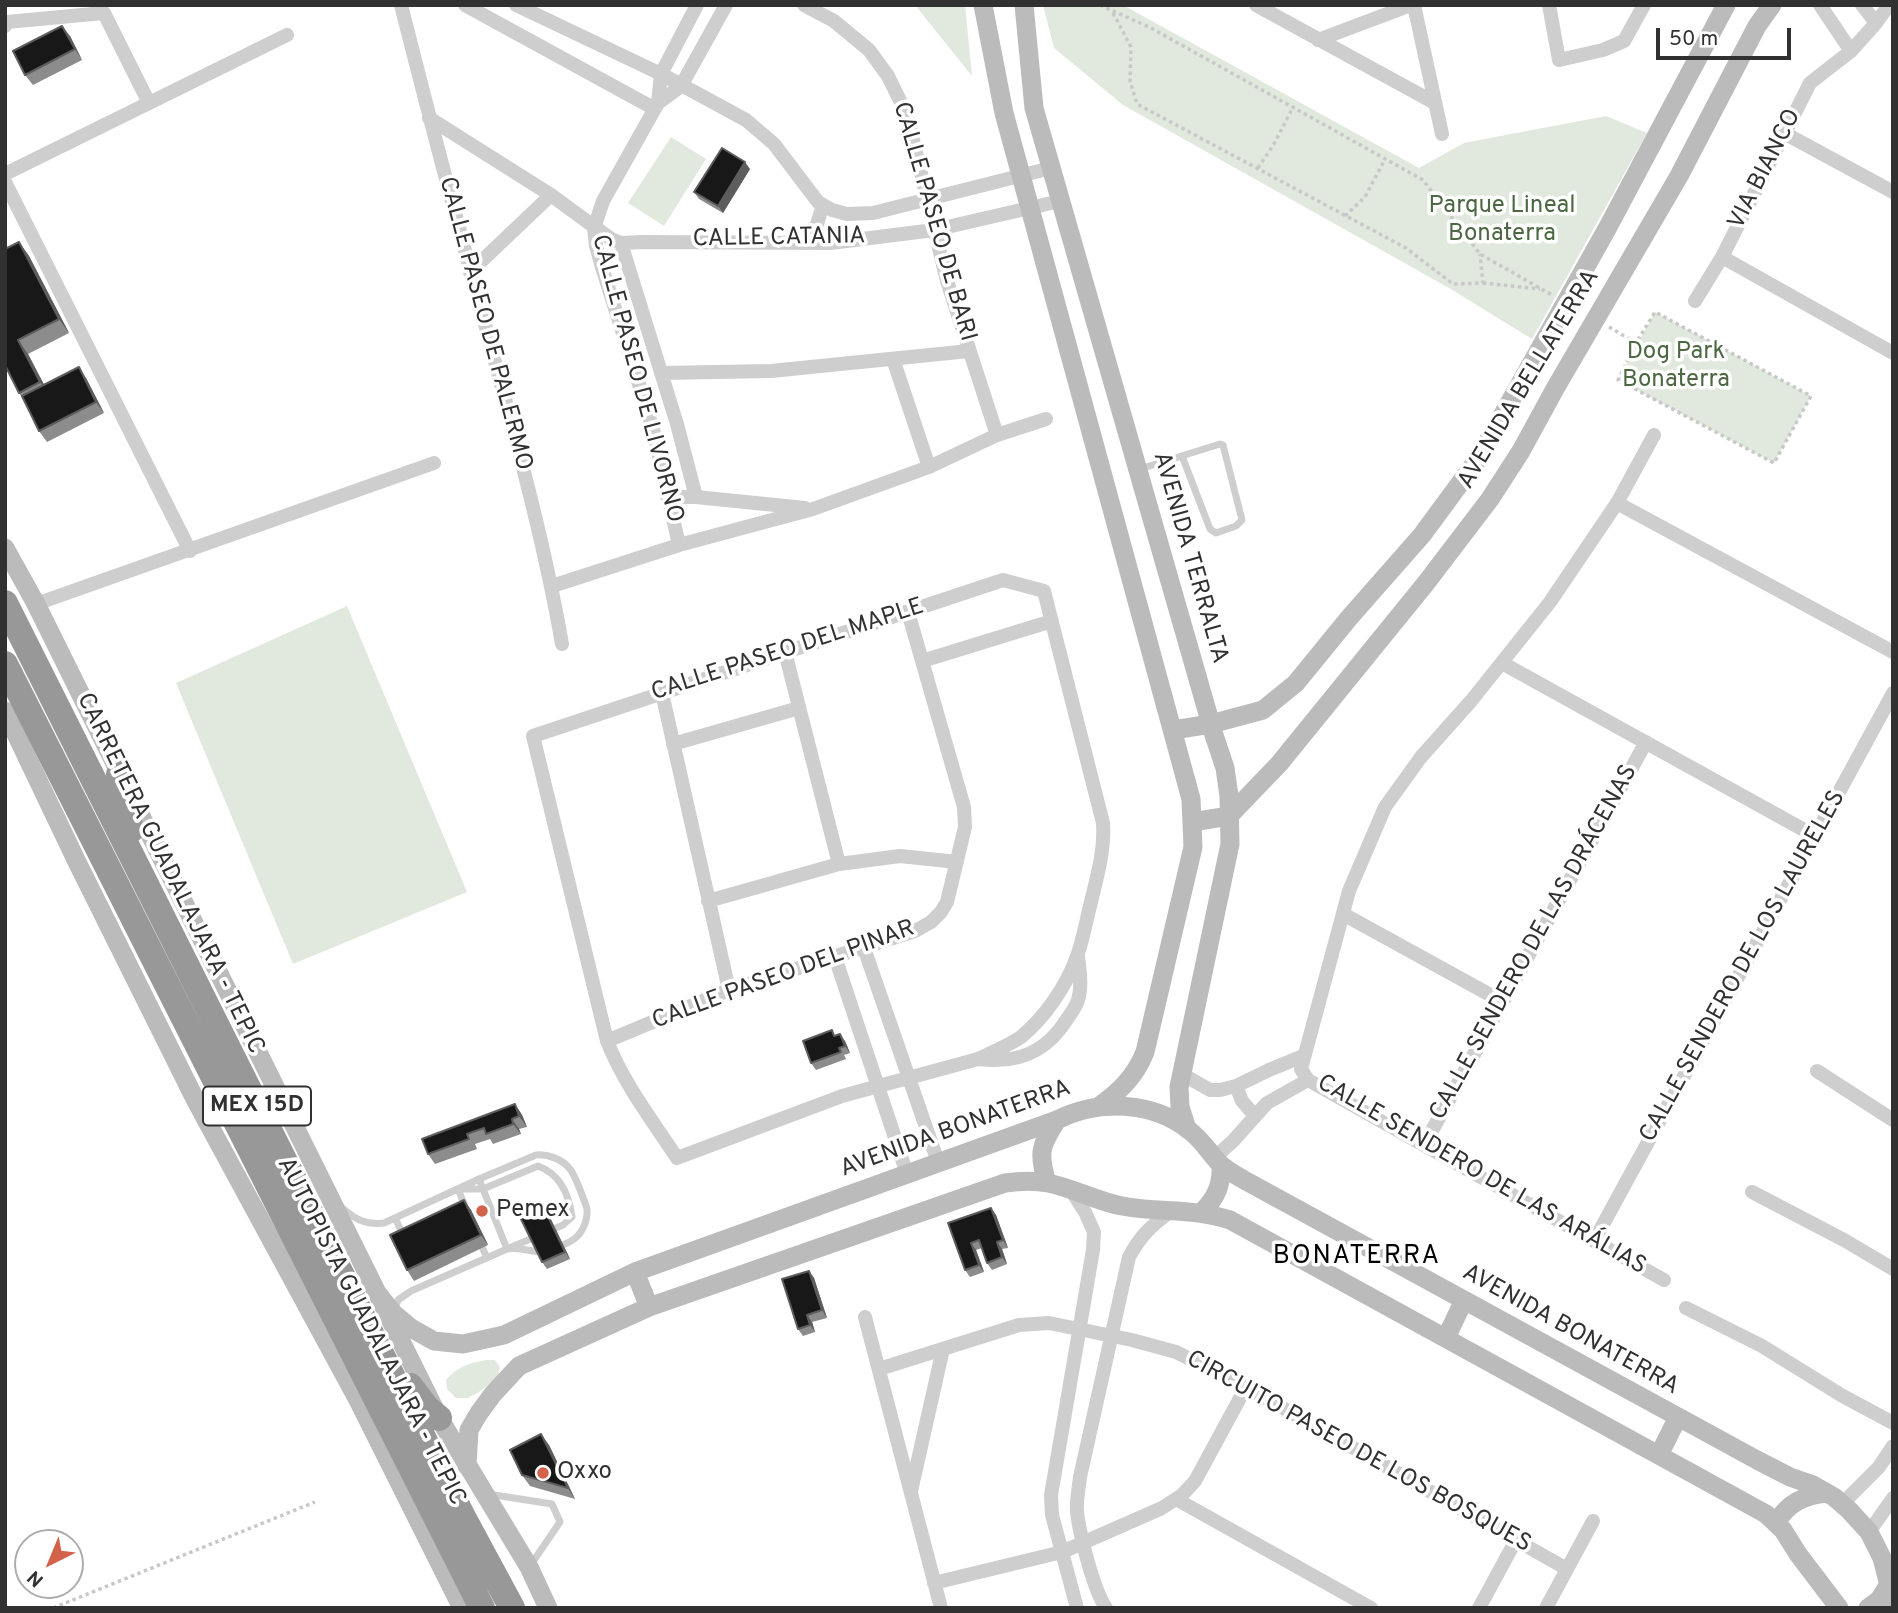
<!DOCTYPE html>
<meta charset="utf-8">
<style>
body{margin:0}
#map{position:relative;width:1898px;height:1613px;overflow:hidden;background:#fff;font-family:Overpass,sans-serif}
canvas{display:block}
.frame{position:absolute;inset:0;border:7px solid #313131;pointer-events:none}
.north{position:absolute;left:14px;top:1529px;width:70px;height:70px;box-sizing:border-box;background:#fff;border:2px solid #adadad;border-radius:50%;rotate:223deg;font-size:19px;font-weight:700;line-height:28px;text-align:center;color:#313131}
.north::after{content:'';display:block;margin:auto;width:24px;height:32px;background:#d2634a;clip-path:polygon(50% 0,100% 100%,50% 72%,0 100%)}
.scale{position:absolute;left:1656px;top:28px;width:135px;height:32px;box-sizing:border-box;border:4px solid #313131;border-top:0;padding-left:9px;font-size:21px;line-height:24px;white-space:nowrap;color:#313131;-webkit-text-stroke:5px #fff;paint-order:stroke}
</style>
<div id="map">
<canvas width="1898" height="1613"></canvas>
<div class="frame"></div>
<div class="north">N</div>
<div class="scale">50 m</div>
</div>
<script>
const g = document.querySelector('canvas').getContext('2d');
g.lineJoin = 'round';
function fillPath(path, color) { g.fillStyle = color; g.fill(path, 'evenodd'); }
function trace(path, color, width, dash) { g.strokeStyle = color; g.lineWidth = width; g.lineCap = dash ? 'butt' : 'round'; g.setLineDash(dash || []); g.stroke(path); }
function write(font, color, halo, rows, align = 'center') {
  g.font = font + ' Overpass,sans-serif'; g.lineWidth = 7; g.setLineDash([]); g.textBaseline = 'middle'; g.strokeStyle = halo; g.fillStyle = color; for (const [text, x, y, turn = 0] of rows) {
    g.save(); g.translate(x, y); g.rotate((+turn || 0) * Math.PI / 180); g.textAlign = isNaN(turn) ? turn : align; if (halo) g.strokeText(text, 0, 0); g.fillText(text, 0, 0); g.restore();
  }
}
fillPath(new Path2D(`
 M915 5H965L972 76Z
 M1043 5H1123L1419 168 1464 143 1606 116 1647 133 1532 339 1449 288 1123 105 1054 48Z
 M671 137 706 159 664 226 628 203Z
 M1655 312 1811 396 1774 463 1618 380Z
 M347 606 467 892 293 964 176 683Z
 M486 1360H495L500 1367 497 1378 479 1392 468 1398H456L447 1389 446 1380C457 1367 469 1363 486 1360Z`), '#e1e9de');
trace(new Path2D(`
 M1100 5 1151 28 1423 180 1480 254 1552 295
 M1113 13 1131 47 1130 81 1137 104 1406 248 1453 284 1483 283 1480 254
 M1258 168 1274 144 1292 109
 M1345 216 1365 197 1385 159
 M1483 283 1540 289
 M1609 327 1636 343 1618 380 1774 463 1811 396 1655 312 1636 343
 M53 1608 315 1502`), '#c8c8c8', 3.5, [3.5, 3.5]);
trace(new Path2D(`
 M1140 469 1220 444 1223 445 1242 520 1236 526 1216 533 1210 529 1182 456
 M479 1179 536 1155C548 1154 562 1159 570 1169 575 1175 585 1202 587 1209 588 1216 585 1225 582 1230 576 1241 565 1244 555 1248
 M342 1208C356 1220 366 1225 384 1223L479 1179 507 1249 563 1225 572 1217C569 1194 560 1174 538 1166L483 1189H458L465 1206
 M395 1218 405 1239
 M479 1240 487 1258
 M394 1311 398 1300 411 1291 507 1249C522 1247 530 1252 544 1252
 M488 1494 552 1504 560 1522 530 1566`), '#cecece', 7);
trace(new Path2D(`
 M401 5C428 112 456 218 485 324 513 430 543 535 562 644
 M465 5 655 109
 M516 5 661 74 746 120 774 144 818 202 832 210 847 214 873 213 1051 168
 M804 5 834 21 869 50 888 76 907 115 947 281 997 435
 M1256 5 1435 103
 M1414 5 1442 134
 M1549 5 1559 60 1603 50 1624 41 1644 5
 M1820 5 1851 51
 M1862 5 1876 23
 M5 26 7 22 104 13 149 103
 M1318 40 1411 5
 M658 103 661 74 697 5
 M429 118 551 195 611 239 621 243 643 242 830 243 934 230 1060 201
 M1784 133 1893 192
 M5 174 287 35
 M5 182 190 551
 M621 243 677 424 696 497
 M811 243 823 205
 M1722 257 1893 353
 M470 272 551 195
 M1695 301 1722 257 1810 83 1851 51 1876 23 1889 5
 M893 359 929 467
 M661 373 771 371 969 351
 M1654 435 1617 503 1550 602 1471 701 1421 757 1385 807 1349 891 1301 1069 1308 1080 1664 1280
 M667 497H696L805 508
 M1617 503 1893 652
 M679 545 653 429 601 264 596 246 594 228 603 201 658 103 681 86 726 5
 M1003 580 1044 591 1103 823C1105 851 1097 876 1091 902 1086 921 1083 941 1076 959 1065 988 1045 1017 1021 1037 1008 1046 992 1052 978 1059L842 1096 677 1158C652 1120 624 1084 607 1041L533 736Z
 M552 586 679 545 813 509 929 467 997 435 1046 419
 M36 604 434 463
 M785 652 839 864
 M922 661 1052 621
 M1502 663 1815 836
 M662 693 729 990
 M673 744 799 708
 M708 901 839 864 900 856 957 862
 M1343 914 1503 1002
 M864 948 938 1162
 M835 957 907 1174
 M607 1041 729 990 915 931 931 922 941 912 947 902 965 827 964 807 908 612
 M979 1059C1017 1064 1046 1053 1067 1019 1071 1013 1076 1007 1078 1000 1082 987 1080 972 1078 957
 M1817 1071 1893 1120
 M1182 1074 1210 1090H1220L1236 1086 1269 1070 1303 1056
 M1236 1086 1242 1101 1255 1116
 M1424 1145 1646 742
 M1215 1157 1233 1141 1267 1103 1308 1080
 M1071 1190 1085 1212 1094 1232 1093 1250 1051 1495 1052 1515 1077 1608
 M1752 1192 1844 1240 1893 1269
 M1594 1241 1893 693
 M1686 1308 1762 1346 1841 1395 1893 1423
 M865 1317 941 1608
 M879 1369 1019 1325 1049 1323 1132 1340 1176 1352 1246 1387 1567 1569
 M911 1491 943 1349
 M1176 1499 1371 1608
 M1842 1504 1879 1467 1893 1446
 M1869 1532 1893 1498
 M934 1583 1062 1552 1162 1508 1182 1495 1195 1481 1246 1387
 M1106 1608C1094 1591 1079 1533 1077 1511 1076 1500 1079 1488 1080 1477L1129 1257C1141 1235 1151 1226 1171 1211
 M1479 1608 1516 1540
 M1546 1608 1593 1521`), '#cecece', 14);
trace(new Path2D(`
 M983 5 1004 113 1191 799 1193 847 1145 1052C1135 1077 1119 1092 1098 1107
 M1024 5 1034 108 1214 735 1225 768 1229 796 1230 844 1179 1087 1180 1107 1187 1129
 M5 548 36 604 439 1418 529 1567 548 1608
 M5 711 77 862 196 1101 358 1400 462 1608
 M1173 730 1211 724 1263 710 1296 683 1349 618 1422 535 1478 459 1608 227 1726 5
 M1192 822 1229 816 1279 764 1426 583 1490 499 1521 451 1556 387 1679 176 1757 26 1772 5
 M1047 1183C1038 1153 1040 1146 1057 1120
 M1202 1212C1216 1198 1222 1185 1221 1165
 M635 1272 649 1307
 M375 1290 393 1313 411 1328 434 1341 463 1344 504 1335 635 1272 1057 1120C1099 1099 1153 1101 1190 1131 1202 1140 1209 1152 1219 1163 1226 1170 1237 1176 1246 1181L1757 1460 1790 1477 1813 1485 1834 1497 1849 1510 1869 1532 1882 1558 1893 1601
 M1446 1338 1464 1300
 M1659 1455 1678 1417
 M467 1466 469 1430 479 1413 493 1394 519 1366 649 1307 1005 1183C1019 1181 1033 1180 1048 1183 1073 1188 1096 1201 1122 1206 1159 1213 1194 1208 1230 1220L1766 1514 1783 1530 1798 1554 1839 1608
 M1776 1523C1788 1503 1804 1495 1827 1493
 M1868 1608 1879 1600 1889 1584`), '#bbb', 19);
trace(new Path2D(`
 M5 603 464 1519 512 1608
 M5 664 482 1608
 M119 774 123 799 131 830
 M410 1386 427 1408 439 1418`), '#989898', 26);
fillPath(new Path2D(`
 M70 36 82 60 33 85 25 75Z
 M750 169 723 213 699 199 694 192Z
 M19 242 29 256 69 333 28 354 44 385 86 378 104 413 47 442 39 431 5 365Z
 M836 1035 845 1041 850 1053 844 1055 846 1059 816 1070 811 1063Z
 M515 1104 522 1115 527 1127 519 1129 521 1134 493 1144 490 1139 475 1144 477 1149 435 1164 428 1154Z
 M464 1200 471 1210 488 1245 414 1281 407 1270Z
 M542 1204 547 1211 570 1259 547 1269 542 1262Z
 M991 1208 996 1215 1008 1248 1002 1249 1007 1264 992 1270 987 1263 982 1248 976 1250 984 1272 970 1277 965 1270 948 1223Z
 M809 1271 814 1278 827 1318 812 1322 815 1332 803 1336 798 1329Z
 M549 1445 575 1499 530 1486 522 1475Z`), '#8c8c8c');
fillPath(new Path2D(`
 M62 26 70 36 82 60 75 49Z
 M745 162 750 169 723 213 718 206Z
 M19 242 29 256 69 333 59 319Z
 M18 340 28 354 50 396 40 382Z
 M79 367 86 378 104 413 96 402Z
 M840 1034 845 1041 850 1053 845 1046Z
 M515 1104 522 1115 527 1127 519 1116Z
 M512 1119 519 1129 521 1134 513 1124Z
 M464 1200 471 1210 488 1245 481 1235Z
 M542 1204 547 1211 570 1259 565 1252Z
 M991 1208 996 1215 1008 1248 1003 1240Z
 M997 1242 1002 1249 1007 1264 1002 1257Z
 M971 1243 976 1250 984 1272 979 1265Z
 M809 1271 814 1278 827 1318 822 1310Z
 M807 1315 812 1322 815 1332 810 1325Z
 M541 1434 549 1445 575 1499 568 1488Z`), '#5d5d5d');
const building = new Path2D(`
 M62 26 75 49 25 75 13 51Z
 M722 148 745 162 718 206 694 192Z
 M19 242 59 319 18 340 40 382 19 393 5 365V249Z
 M79 367 96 402 39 431 22 396Z
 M832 1030 834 1036 840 1034 845 1046 839 1048 841 1052 811 1063 803 1041Z
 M515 1104 519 1116 512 1119 513 1124 486 1134 484 1128 467 1134 469 1139 428 1154 422 1139Z
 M464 1200 481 1235 407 1270 390 1235Z
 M542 1204 565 1252 542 1262 519 1215Z
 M991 1208 1003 1240 997 1242 1002 1257 987 1263 979 1240 971 1243 979 1265 965 1270 948 1223Z
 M809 1271 822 1310 807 1315 810 1325 798 1329 782 1279Z
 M541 1434 568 1488 522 1475 510 1450Z`);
fillPath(building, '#181818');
trace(building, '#5d5d5d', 2);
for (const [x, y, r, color] of [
 [482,1211,7,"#d2634a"],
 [543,1473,7,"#d2634a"]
]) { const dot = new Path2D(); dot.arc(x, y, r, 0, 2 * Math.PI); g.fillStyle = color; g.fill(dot); trace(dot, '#fff', 2.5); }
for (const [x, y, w] of [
 [257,1106,108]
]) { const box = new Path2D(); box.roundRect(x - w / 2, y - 19.5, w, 39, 5); g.fillStyle = '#fff'; g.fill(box); trace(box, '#313131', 2); }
write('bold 23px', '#313131', null, [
 ["MEX 15D",257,1106]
]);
write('24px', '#313131', '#fff', [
 ["VIA BIANCO",1766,170,-63],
 ["CALLE PASEO DE BARI",933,222,74],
 ["CALLE CATANIA",779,239,-1],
 ["CALLE PASEO DE PALERMO",484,324,75],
 ["CALLE PASEO DE LIVORNO",636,379,75],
 ["AVENIDA BELLATERRA",1530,380,-59],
 ["AVENIDA TERRALTA",1189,558,74],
 ["CALLE PASEO DEL MAPLE",788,651,-18],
 ["CARRETERA GUADALAJARA - TEPIC",169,874,64],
 ["CALLE SENDERO DE LAS DRÁCENAS",1535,943,-61],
 ["CALLE SENDERO DE LOS LAURELES",1744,967,-61],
 ["CALLE PASEO DEL PINAR",784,976,-20],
 ["AVENIDA BONATERRA",956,1130,-20],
 ["CALLE SENDERO DE LAS ARÁLIAS",1481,1176,30],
 ["AVENIDA BONATERRA",1570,1331,29],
 ["AUTOPISTA GUADALAJARA - TEPIC",370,1332,63],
 ["CIRCUITO PASEO DE LOS BOSQUES",1358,1453,29]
]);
write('24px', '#4b6843', '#fff', [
 ["Parque Lineal",1502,207],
 ["Bonaterra",1502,235],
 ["Dog Park",1676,353],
 ["Bonaterra",1676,381]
]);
write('24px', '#313131', '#fff', [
 ["Pemex",496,1211],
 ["Oxxo",557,1473]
], 'left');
g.letterSpacing = '2px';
write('26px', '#000', '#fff', [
 ["BONATERRA",1357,1258]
]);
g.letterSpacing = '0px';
</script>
